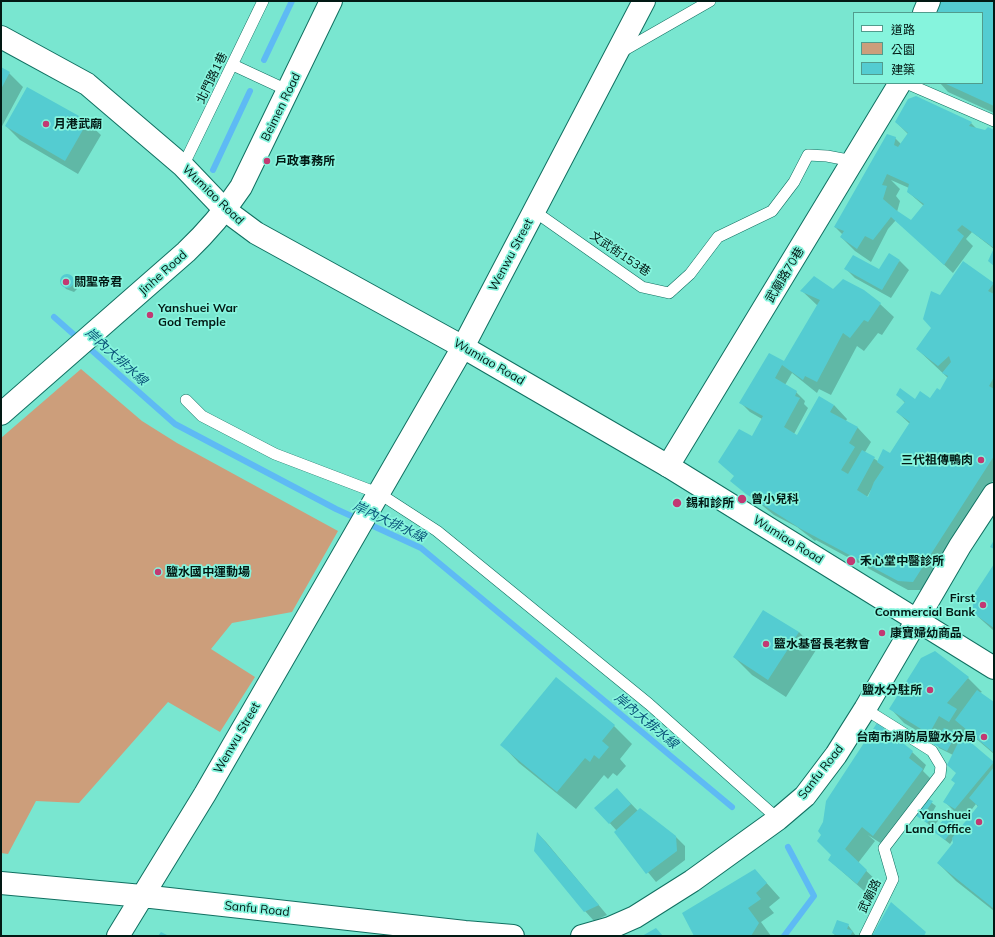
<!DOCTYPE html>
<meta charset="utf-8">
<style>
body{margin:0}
#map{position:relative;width:995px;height:937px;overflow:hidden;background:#79e6d0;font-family:Mulish,"Noto Sans TC",sans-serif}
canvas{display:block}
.frame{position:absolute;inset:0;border:2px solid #021914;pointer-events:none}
.legend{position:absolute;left:853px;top:12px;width:130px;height:72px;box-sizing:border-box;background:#86f4dd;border:1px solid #519c8d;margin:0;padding:5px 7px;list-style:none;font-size:12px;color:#021914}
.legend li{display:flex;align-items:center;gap:8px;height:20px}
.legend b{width:20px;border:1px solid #519c8d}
</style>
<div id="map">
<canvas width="995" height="937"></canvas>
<div class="frame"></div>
<ul class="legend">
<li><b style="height:5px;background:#fff"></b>道路</li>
<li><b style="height:11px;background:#cc9e7b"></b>公園</li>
<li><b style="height:11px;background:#54ccd1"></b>建築</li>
</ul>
</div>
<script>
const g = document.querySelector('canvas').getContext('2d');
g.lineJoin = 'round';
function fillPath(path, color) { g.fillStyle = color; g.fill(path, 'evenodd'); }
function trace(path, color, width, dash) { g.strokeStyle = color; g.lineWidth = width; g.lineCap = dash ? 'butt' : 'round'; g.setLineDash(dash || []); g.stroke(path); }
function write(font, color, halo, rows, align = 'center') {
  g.font = font + ' Mulish,"Noto Sans TC",sans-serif'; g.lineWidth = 3.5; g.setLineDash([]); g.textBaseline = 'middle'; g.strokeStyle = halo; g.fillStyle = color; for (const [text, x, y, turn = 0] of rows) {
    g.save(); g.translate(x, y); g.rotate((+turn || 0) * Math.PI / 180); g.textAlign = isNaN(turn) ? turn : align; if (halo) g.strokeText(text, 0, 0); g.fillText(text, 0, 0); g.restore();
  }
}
fillPath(new Path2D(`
 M81 369 142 421 177 443 338 531 292 612 232 623 211 649 255 677 220 732 168 702 79 803 36 801 8 854 1 853V438Z`), '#cc9e7b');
fillPath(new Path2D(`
 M940 1H994V113L948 92 940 83H982V13H936Z
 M1 68 9 73 23 87 1 128Z
 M87 122 101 135 78 174 20 140 6 126Z
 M896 122 971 123 978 130 994 131V249L972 232 966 239 973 246 953 273 896 220 888 229 871 262 855 251 841 237 843 235 835 227 895 138 901 144 908 134ZM891 180 909 188 908 192 924 206 911 221 897 212 900 201 896 196 900 189Z
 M900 261 909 270 891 298 855 278 846 269 879 270Z
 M69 275 77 283V289L74 292 66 289 60 281 63 276Z
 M993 284 994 479 922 590H908L816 540 815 541 797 527 774 515 732 481 735 476 719 462 753 437 762 419 750 412 741 403 784 362 818 306 802 291 833 290 880 304 894 317 882 335 878 333 864 351 857 346 831 395 819 389 817 393 792 373 785 385 796 392 805 401 804 404 808 408 794 434 797 437 834 405 847 419 846 421 858 428 871 442 865 452 879 462 890 454 910 424 897 412 905 403 898 395 916 400 930 399 940 392 948 378 917 349 933 328 940 297ZM871 490H872L869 498 867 497Z
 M994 568V631L974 613Z
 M799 632 816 650 786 697 752 675 734 657Z
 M556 678 614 726 632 744 620 759 626 766 617 776 613 773 608 779 604 775 576 809 519 763 502 745Z
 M968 678 982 692 980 693 994 704V754L966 730 962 735 953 729 952 732 961 739 962 737 994 764V911L956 881 938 863 954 843 953 839 950 844 940 836 946 817 961 829 978 807 976 804 965 818 954 811 945 802 956 784 957 773 953 755 939 748 936 742 904 723 891 709Z
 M912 752 926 765 923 771 936 784 882 844 868 835 875 841 858 863 880 884 871 897 829 860Z
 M617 789 638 811 676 837 685 846V860L656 882 615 832 617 831 596 808Z
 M928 800 936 806 931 815 939 820 932 827 917 815Z
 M538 834 546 842 607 915 594 921 585 911Z
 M755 870 780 898 769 907 774 913 761 922 771 936H695Z
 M848 925 856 936H836L833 933Z`), '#0003');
trace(new Path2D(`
 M264 60 292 1
 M213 170 250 91
 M54 317 175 424 336 509 421 548 732 807
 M784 936 814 896 788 847`), '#5ebaf4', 6);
fillPath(new Path2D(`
 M939 1H994V106L944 83H982V13H935Z
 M1 67 10 72 1 89Z
 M27 87 88 121 65 161 5 126Z
 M916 96 972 122 969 126 985 130 988 127 994 130V266L988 261 994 248 962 225 957 230 964 236 944 265 891 217 873 240 865 236 857 249 840 237 844 231 834 227 887 134 896 137 894 145 898 147 908 133 895 122 908 99ZM887 174 909 184 907 192 924 204 911 220 896 210 883 199 887 186 882 185Z
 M889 253 900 260 882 290 844 269 853 255 879 269Z
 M963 261 994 283 988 291 994 294V377L989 386 994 389V456L913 582 898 581 801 529 746 494 730 481 734 476 718 462 739 429 752 436 763 416 739 403 769 353 784 361 820 300 800 291 814 276 833 289 843 279 864 290 881 303 868 322 864 320 850 338 843 333 817 382 805 376 803 380 782 365 775 378 797 391 795 396 800 398 784 427 797 435 819 396 834 405 830 412 858 427 849 443 855 447 841 470 848 474 862 450 875 457 857 490 868 497 874 482 884 467 877 462 883 449 890 453 910 422 896 412 905 402 896 395 900 388 915 399 920 391 930 398 937 388 940 390 948 376 942 373 951 362 949 356 938 366 916 349 931 328 923 319 931 291 940 295Z
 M60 281a7 7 0 1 1 14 0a7 7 0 1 1-14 0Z
 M994 540V549L990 547Z
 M994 564V628L973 613V596Z
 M763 610 799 632 768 680 733 657Z
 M935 651 969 677 947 703 957 709 949 722 939 716 929 734 889 709 921 658Z
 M556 677 615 725 602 741 609 747 599 759 594 755 590 762 585 758 557 792 500 745Z
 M977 690 994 702V753L955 720Z
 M877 723 913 751 909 758 923 769 873 836 862 827 845 849 867 870 857 884 828 860 831 855 817 841 821 835 818 831 823 822 826 801Z
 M944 728 957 733 947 751 933 744Z
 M962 735 994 762 955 809 943 802 955 783 951 780 956 773 947 765Z
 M994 767V907L993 908 937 863 953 843 952 838 978 806 969 798Z
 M617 788 631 804 609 824 594 808Z
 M928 799 933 801 926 811 935 815 927 823 915 815Z
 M640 808 676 836 677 851 646 874 614 832Z
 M946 816 957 824 945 840 934 832Z
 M537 832 599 905 584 912 534 851Z
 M755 869 767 883 756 893 761 899 748 908 759 923 751 936H694L682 913Z
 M891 902 926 932 924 936H872Z
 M837 920 849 924 847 929 853 931 850 936H838L832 933Z
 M656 928 663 936H642Z
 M161 932 169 936H158Z`), '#54ccd1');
const service = new Path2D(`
 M621 52 710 1
 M233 65 289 91
 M906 83 994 121
 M183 166 263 1
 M534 211 642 287 669 293 690 274 718 237 772 211 794 182 808 155 827 156 853 161
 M186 400 202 416 275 454 380 494 437 531 649 704 778 819
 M865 936 893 879 884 848 940 775 941 766 932 751 865 709`);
const minor = new Path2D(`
 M924 13 929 1
 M1 414 186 252C207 232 225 211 241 187L331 1
 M668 466 900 83
 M1 883 142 896 465 932 513 936
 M118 936 205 794 463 347 644 1
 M582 936 610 928 635 917 692 881 778 819 805 796 836 755 865 709 960 546 994 494`);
const tertiary = new Path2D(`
 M1 37 87 84 183 166 225 210 256 233 463 347 668 466 994 668`);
trace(service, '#107061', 12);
trace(minor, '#107061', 24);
trace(tertiary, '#107061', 24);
trace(service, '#fff', 11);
trace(minor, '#fff', 22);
trace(tertiary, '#fff', 22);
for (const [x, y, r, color] of [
 [46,124,4,"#c23973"],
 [267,161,4,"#c23973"],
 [66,282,4,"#c23973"],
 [150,315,4,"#c23973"],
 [981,460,4,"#c23973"],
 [742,499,5,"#c23973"],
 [677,503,5,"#c23973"],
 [851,561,5,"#c23973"],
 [158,572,4,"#c23973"],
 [983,605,4,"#c23973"],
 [882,633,4,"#c23973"],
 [766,644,4,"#c23973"],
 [930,690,4,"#c23973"],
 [984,737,4,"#c23973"],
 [979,822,4,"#c23973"]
]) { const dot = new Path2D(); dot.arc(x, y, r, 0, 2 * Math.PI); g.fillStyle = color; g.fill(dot); trace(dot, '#86f4dd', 1.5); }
write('12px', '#021914', '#86f4dd', [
 ["北門路1巷",212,78,-64],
 ["Beimen Road",281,107,-64],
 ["Wumiao Road",213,195,44],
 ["文武街153巷",620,254,34],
 ["Wenwu Street",511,255,-62],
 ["Jinhe Road",163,273,-42],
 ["武廟路70巷",785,275,-59],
 ["Wumiao Road",489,362,30],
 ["Wumiao Road",788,540,32],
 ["Wenwu Street",237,738,-60],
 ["Sanfu Road",821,772,-52],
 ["武廟路",870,896,-64],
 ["Sanfu Road",257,909,6]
]);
write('bold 12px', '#021914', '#86f4dd', [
 ["月港武廟",54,124],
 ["戶政事務所",275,161],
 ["關聖帝君",74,282],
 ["Yanshuei War",158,308],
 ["God Temple",158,322],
 ["三代祖傳鴨肉",973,460,"right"],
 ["曾小兒科",751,499],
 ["錫和診所",686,503],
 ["禾心堂中醫診所",860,561],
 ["鹽水國中運動場",166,572],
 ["First",975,598,"right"],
 ["Commercial Bank",975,612,"right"],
 ["康寶婦幼商品",890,633],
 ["盬水基督長老教會",774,644],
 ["鹽水分駐所",922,690,"right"],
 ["台南市消防局鹽水分局",976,737,"right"],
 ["Yanshuei",971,815,"right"],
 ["Land Office",971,829,"right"]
], 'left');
write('italic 13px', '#0a5379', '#86f4dd', [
 ["岸內大排水線",116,357,42],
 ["岸內大排水線",389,522,25],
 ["岸內大排水線",646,721,40]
]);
</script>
